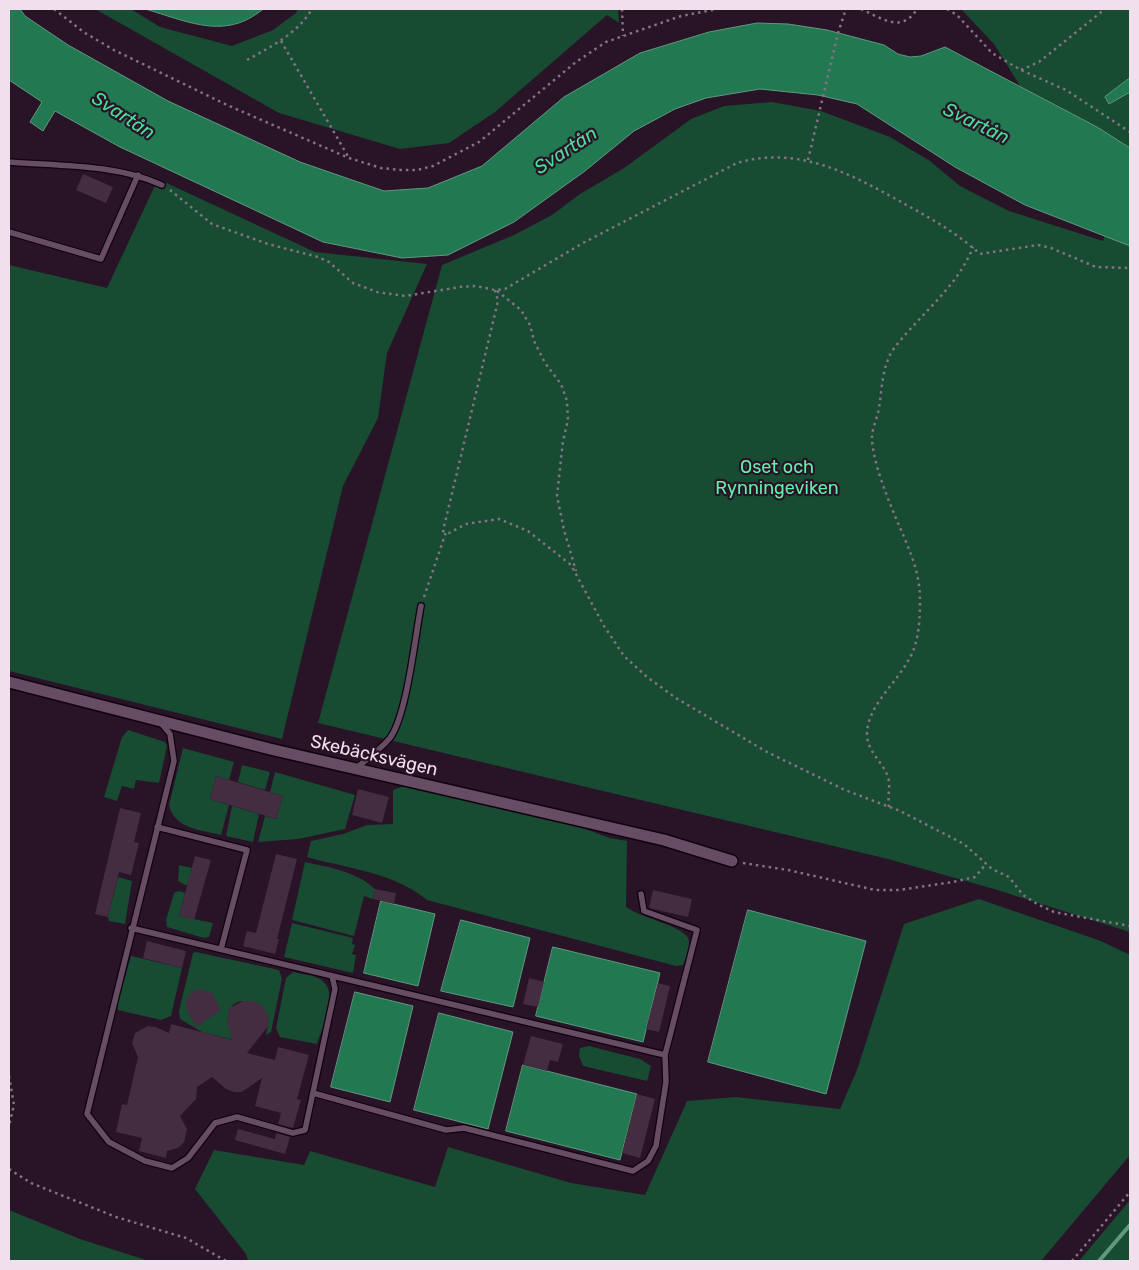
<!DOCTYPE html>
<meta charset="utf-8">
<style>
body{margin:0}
#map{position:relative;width:1139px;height:1270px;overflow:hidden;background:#291327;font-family:Rubik,sans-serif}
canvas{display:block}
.frame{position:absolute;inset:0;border:10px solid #f0e0ee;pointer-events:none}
</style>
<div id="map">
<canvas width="1139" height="1270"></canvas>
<div class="frame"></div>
</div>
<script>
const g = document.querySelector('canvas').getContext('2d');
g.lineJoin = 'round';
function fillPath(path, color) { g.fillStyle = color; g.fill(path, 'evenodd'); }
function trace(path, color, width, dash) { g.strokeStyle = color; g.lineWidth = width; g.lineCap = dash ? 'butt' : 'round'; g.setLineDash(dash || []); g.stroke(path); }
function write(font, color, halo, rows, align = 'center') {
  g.font = font + ' Rubik,sans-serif'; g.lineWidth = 4.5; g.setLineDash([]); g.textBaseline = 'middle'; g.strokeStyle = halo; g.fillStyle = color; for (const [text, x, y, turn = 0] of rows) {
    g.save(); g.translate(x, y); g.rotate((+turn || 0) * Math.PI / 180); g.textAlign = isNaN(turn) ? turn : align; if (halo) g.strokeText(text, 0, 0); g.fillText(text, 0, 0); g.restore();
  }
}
fillPath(new Path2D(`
 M95 9H131L160 27 232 46 273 30 296 13 298 9H618L619 23 607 15 495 112 449 143 400 149 279 113Z
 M961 9H1130V932L994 889 888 859 318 723 442 265 514 235 552 215 580 194 624 168 691 119 724 106 772 102 821 111 890 137 930 161 960 186 1009 211 1103 241 1129 148 1097 127 1020 86 994 44Z
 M158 179 315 252 427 264 387 353 378 418 343 486 282 739 9 671V265L107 288Z
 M128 730 165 742 167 746 159 783 136 780 134 789 122 786 117 801 104 797 122 737Z
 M183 748 234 762 229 780 216 776 210 799 229 805 221 835C202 830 174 829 169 805Z
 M242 765 270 772 265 790 238 782Z
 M275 772 355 795 345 829 298 839 258 842 265 816 276 819 283 796 270 792Z
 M401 787H416L520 805 610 838 627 841 626 907C641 918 683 926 688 938 692 946 686 957 683 965L676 966 427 900C393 872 349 869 307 857L311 841 343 834 367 825 393 824V790Z
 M232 806 259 814 253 842 226 836Z
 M305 862C329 867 357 872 375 889L373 899 364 896 354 936 292 920Z
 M179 865 192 868 187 886 178 881Z
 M118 877 132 881 125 924 109 921 108 917Z
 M179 891 185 893 179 916 213 923 209 937 204 938 167 927 166 920 174 893Z
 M979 899 1101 941 1130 955V1155L1041 1261H248L246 1254 195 1189 214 1150 304 1165 310 1151 435 1187 448 1147 571 1183 645 1195 687 1101 736 1097 840 1109 857 1070 904 924Z
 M292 923 353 938 352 944 355 945 352 954 356 955 353 973 284 957Z
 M196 952 279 970 282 979 271 1032 266 1035 269 1018 261 1005C256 1004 248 1001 242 1001 221 1005 229 1028 235 1040L202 1032 180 1019 179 1011 193 953Z
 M131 956 182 968 171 1016 161 1020 118 1010 117 1005Z
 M293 972C301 974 313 975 320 979 341 992 322 1027 317 1044L280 1037 276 1028 286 978Z
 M589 1046 640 1059 651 1066 647 1081 583 1066 579 1056 580 1048Z
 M1130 1200V1261H1079Z
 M9 1210 80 1239 149 1261H9Z`), '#174b32');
const water = new Path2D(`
 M9 9H20L25 16 68 45 168 101 300 162 384 191 428 188 482 166 564 97 640 53 709 32 757 23 788 24 827 30 884 45 898 54 910 57 921 56 945 47 1097 127 1130 148V246L1025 205 955 167 857 104 818 95 760 89 706 98 675 109 634 131 585 171 514 222 448 255 402 258 323 242 120 147 55 111 43 131 30 122 42 102 9 80Z
 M145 9H263C225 41 187 21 145 9Z
 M1130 78V92L1109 104 1105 97Z
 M381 901 435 914 418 986 364 973Z
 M748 910 866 941 826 1094 708 1062Z
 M461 920 530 938 513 1007 441 991Z
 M553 947 660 973 643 1042 536 1016Z
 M355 992 413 1006 390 1102 331 1087Z
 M439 1013 513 1032 488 1129 414 1110Z
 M523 1065 637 1094 620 1160 506 1131Z`);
fillPath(water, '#227951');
trace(water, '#609880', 1);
trace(new Path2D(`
 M1099 1261 1130 1225`), '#609880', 4);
fillPath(new Path2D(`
 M83 174 113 187 106 203 76 190Z
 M216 776 283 796 276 819 210 799Z
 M358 789 389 797 382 823 352 815Z
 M120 808 141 813 134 842 139 843 131 875 119 872 108 917 95 914Z
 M276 854 297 859 277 939H279L275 954 243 946 247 931 256 933Z
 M195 856 211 860 194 920 179 916Z
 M375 889 396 893 394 904 373 899Z
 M653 890 692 899 688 917 649 908Z
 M147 941 186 951 182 968 143 958Z
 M529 978 544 982 538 1007 523 1004Z
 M658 983 670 986 659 1032 646 1029Z
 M198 989 212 992 221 1010 196 1027 186 1008V1000L191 993Z
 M243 1001H253L262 1005 269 1018V1025L247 1053 275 1060 278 1047 309 1055 297 1099 301 1100 293 1128 278 1124 281 1113 255 1106 262 1078 242 1092H234L226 1089 212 1077 197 1087 196 1099 180 1116 187 1129 184 1142 178 1148 167 1151 166 1158 139 1151 142 1138 116 1132 122 1104 127 1105 138 1057 132 1043 135 1033 148 1026 156 1027 169 1033 171 1024 233 1040 227 1024 229 1008Z
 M531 1036 563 1044 558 1062 550 1060 547 1071 523 1065Z
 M637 1094 655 1099 640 1158 622 1153Z
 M238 1129 275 1139 276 1133 290 1137 285 1154 235 1140Z`), '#442c41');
const lane = new Path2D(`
 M9 162C60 166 115 164 162 185
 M9 232 101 259 138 175
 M161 723 170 734 174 761 87 1114 109 1142 145 1161 172 1168 188 1158 215 1123 237 1117 293 1133 305 1130 335 989 332 976
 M355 769C367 759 380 750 390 738 407 715 415 637 421 606
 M157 827 247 850 221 949
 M131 928 665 1055
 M313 1093 446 1130 464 1128 633 1171 648 1161 656 1146 666 1082 665 1055 697 930 644 911 641 894`);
const street = new Path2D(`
 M9 682 270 749 664 840 732 861`);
trace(lane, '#110110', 8);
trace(street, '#110110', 14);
trace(new Path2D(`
 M54 9 85 33 114 50 227 105 349 158 381 168 401 170H417L433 166 479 142 576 62 606 42 681 16 717 9
 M622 9 623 36
 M861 9C881 18 902 34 917 9
 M947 9 957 15 992 53 1021 70 1066 90 1130 132
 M281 41 349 158
 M247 60C272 46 297 34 312 9
 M1021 70 1039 62 1105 9
 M808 160 838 33 846 9
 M170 190 212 224 268 244 318 257 329 262 353 283 377 292 405 296 460 287 475 286 495 290 505 289 583 243 737 163C798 145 851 174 903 203 930 218 957 233 980 254L1038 245 1051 248 1096 267 1130 268
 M495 290 498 301 443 531 449 533 466 524 499 519 528 531 571 565 604 626 624 656 647 677 676 698 767 752 845 790 900 811 964 844 992 869 1009 877 1023 895 1037 904 1054 912 1130 926
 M497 291 521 310 530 325 534 341 545 363 561 384 567 401 568 420 563 441 557 496 564 530 576 571
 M424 597 446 532
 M889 807C887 797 891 786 888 777 883 762 867 752 867 734 867 706 897 683 909 659 919 643 920 619 920 600 920 567 905 541 893 511 885 492 871 455 872 435 873 428 876 420 878 413 882 394 881 375 889 357 894 346 906 334 914 325 937 300 961 278 973 247
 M743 863 788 870 875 890H899L953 882 975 877 986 864
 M9 1076 14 1105 9 1126
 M9 1169 31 1183 116 1217 186 1238 226 1261
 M1072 1261 1130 1192`), '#857283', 2.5, [2.5, 4]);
trace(lane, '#674d64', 5.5);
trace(street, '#674d64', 11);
write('18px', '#61f1ab', '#291327', [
 ["Oset och",777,468],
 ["Rynningeviken",777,489]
]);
write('18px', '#f0e0ee', '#291327', [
 ["Skebäcksvägen",374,756,13]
]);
write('italic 19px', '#4bde99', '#291327', [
 ["Svartån",123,116,33],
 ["Svartån",976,124,26],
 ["Svartån",566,151,-33]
]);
</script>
